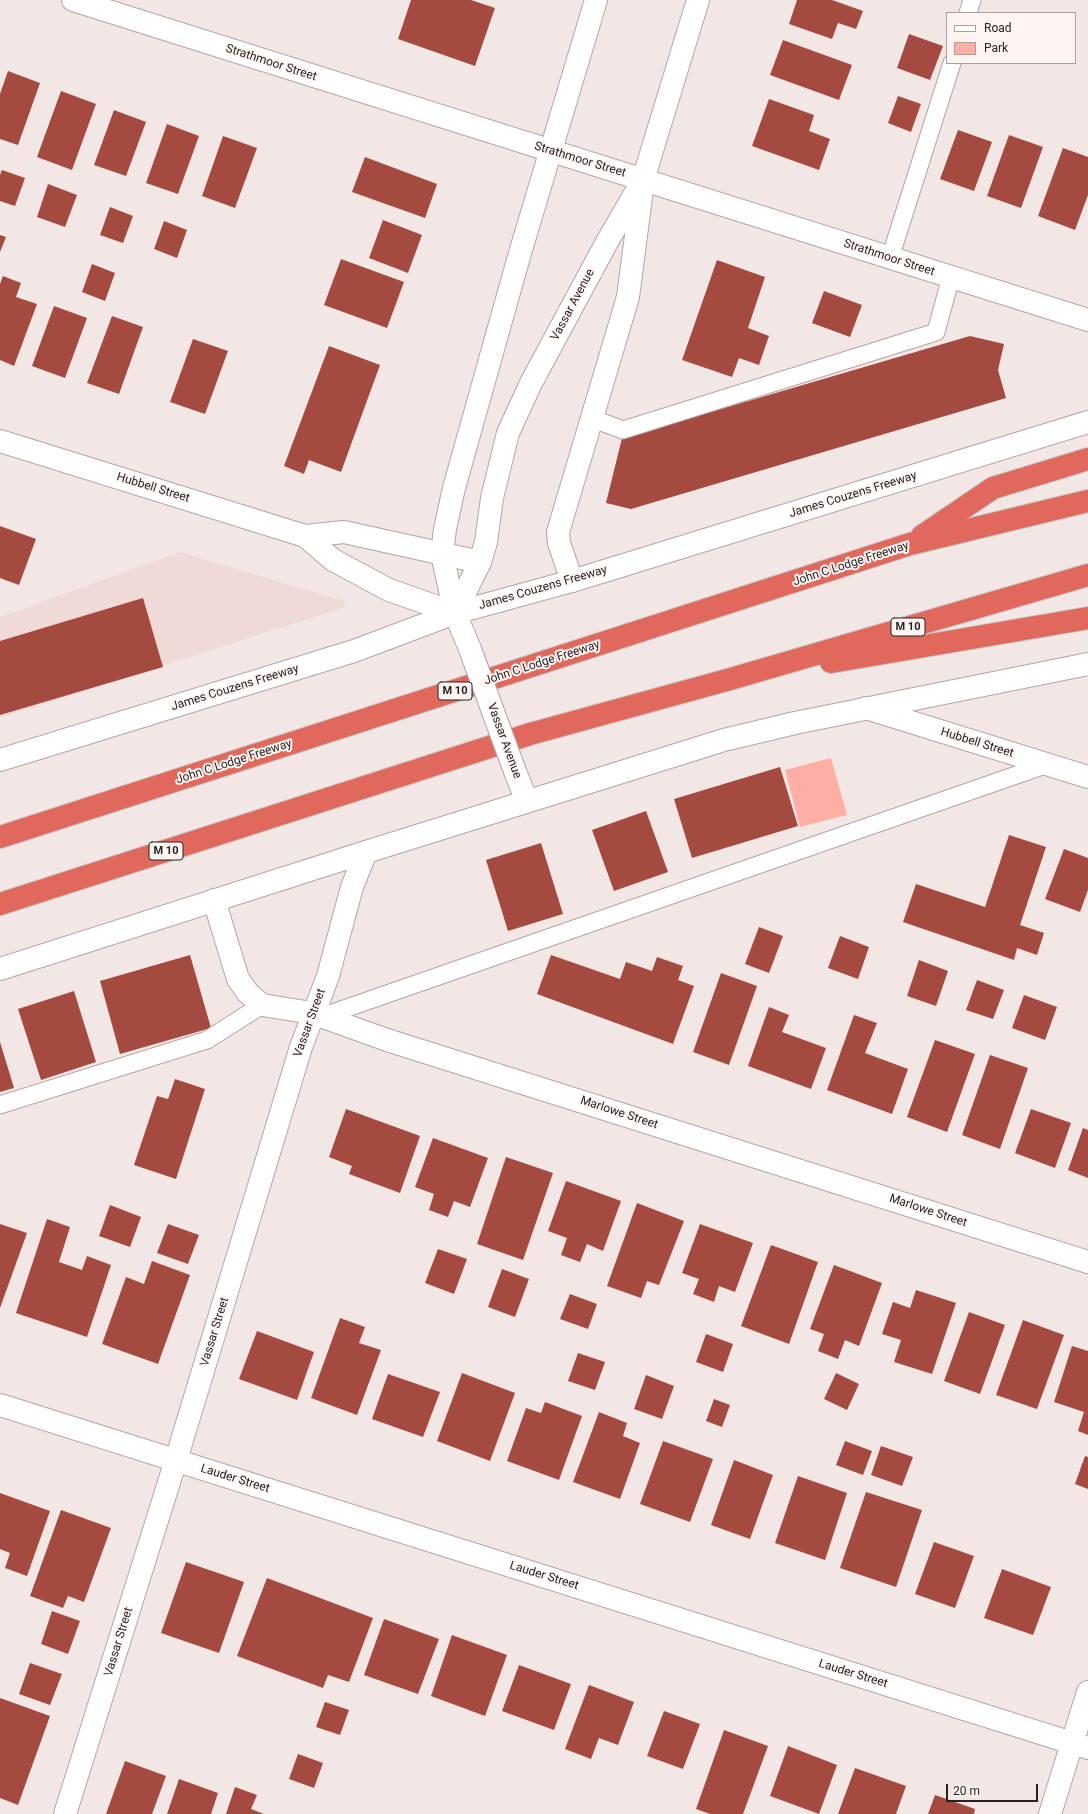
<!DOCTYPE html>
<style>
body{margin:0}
#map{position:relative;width:1088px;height:1814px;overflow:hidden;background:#f3e7e5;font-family:Roboto,sans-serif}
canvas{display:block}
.legend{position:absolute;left:946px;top:12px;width:130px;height:52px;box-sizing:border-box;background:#fef5f3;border:1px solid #a8a19f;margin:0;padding:5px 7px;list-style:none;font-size:12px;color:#272322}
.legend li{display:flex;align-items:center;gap:8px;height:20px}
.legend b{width:20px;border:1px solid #a8a19f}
.scale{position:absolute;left:946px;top:1784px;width:92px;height:18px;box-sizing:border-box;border:2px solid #272322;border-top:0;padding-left:5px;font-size:12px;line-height:14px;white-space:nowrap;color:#272322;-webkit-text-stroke:3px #fef5f3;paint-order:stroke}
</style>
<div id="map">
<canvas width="1088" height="1814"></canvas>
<ul class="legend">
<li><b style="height:5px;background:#fff"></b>Road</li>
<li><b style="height:11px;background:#fdafa5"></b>Park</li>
</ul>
<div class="scale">20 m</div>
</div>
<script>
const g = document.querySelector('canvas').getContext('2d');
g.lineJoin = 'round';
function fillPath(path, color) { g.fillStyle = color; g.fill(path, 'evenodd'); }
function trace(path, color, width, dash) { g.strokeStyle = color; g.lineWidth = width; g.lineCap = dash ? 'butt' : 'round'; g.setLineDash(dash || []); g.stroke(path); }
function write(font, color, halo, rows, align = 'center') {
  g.font = font + ' Roboto,sans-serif'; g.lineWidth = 4; g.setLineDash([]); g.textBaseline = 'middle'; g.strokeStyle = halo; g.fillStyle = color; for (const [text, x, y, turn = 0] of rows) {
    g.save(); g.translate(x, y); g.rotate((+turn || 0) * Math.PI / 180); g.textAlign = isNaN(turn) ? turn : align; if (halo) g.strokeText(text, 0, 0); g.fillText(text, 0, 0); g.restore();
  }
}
fillPath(new Path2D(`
 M180 552 344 601 345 607 0 718V617Z`), '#efdad7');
fillPath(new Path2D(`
 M831 758 847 815 800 827 785 770Z`), '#fdafa5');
fillPath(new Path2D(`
 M411 0H471L495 8 475 66 398 39Z
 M797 0H832L863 11 856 29 838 23 832 39 789 24Z
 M909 34 943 46 930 80 897 68Z
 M783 40 852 65 839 100 770 75Z
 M8 71 40 83 18 145 0 139V94Z
 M61 91 96 104 72 170 37 157Z
 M898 96 921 104 911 132 888 123Z
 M769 99 814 115 809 131 830 139 819 170 752 146Z
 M114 110 146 122 126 176 94 165Z
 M167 124 199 136 178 194 146 183Z
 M958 130 992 142 974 191 940 179Z
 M1009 135 1043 147 1021 208 987 196Z
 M223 136 257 148 235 208 202 196Z
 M1063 148 1088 157V195L1075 230 1038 216Z
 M365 157 437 184 425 218 352 192Z
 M2 170 25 178 15 206 0 201V175Z
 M48 184 77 195 65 227 37 217Z
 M110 207 133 216 123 243 100 235Z
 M383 220 422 235 408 273 369 258Z
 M164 221 187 230 177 258 154 249Z
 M0 235 6 237 0 252Z
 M341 259 404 282 387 328 324 305Z
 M717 260 765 277 748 328 769 336 759 365 739 358 732 377 682 360Z
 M92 264 115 273 105 301 82 292Z
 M3 276 21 283 16 297 37 304 14 366 0 360V284Z
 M824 291 862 305 850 337 812 323Z
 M54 306 87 318 65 378 32 366Z
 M112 316 143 327 119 394 87 383Z
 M970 336 1004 344 998 370 1006 398 631 509 606 503 622 438Z
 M193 339 228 351 205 414 170 402Z
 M329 346 380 365 341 472 309 460 304 474 284 466Z
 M0 526 36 539 19 585 0 578Z
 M143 598 163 667 0 715V641Z
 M780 767 798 826 692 858 674 799Z
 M646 811 668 872 614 891 592 830Z
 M1009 835 1046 847 1020 925 1044 933 1037 955 1017 948 1014 960 903 922 916 884 985 907Z
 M541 843 563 914 508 931 486 860Z
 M1064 849 1088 858V890L1080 912 1045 899Z
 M759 927 783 936 769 973 745 964Z
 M840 936 869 947 858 979 828 968Z
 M190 955 211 1028 120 1054 100 981Z
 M551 955 620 979 626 962 652 971 657 957 683 966 678 980 694 986 673 1044 537 994Z
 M919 960 948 971 936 1006 907 996Z
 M721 973 757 986 729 1065 693 1052Z
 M977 980 1004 990 993 1019 966 1010Z
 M74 991 96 1062 41 1080 18 1009Z
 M1024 995 1057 1007 1045 1040 1012 1028Z
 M769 1007 789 1015 782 1032 826 1048 811 1089 748 1066Z
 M854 1015 877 1023 865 1053 908 1069 892 1114 827 1090Z
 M935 1040 975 1054 947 1132 907 1117Z
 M0 1042 14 1088 0 1092Z
 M990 1055 1028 1068 1000 1149 962 1135Z
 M175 1079 205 1089 176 1179 134 1165 157 1096 168 1099Z
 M346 1109 420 1136 400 1193 349 1174 352 1166 329 1157Z
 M1031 1109 1071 1123 1055 1168 1015 1153Z
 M1083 1128 1088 1130V1178L1068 1170Z
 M433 1138 488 1158 470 1207 454 1201 448 1217 429 1210 434 1194 415 1187Z
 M506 1157 553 1173 523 1260 477 1244Z
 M566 1181 621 1201 603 1251 587 1244 580 1262 561 1255 567 1238 548 1231Z
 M637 1203 684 1221 659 1285 647 1281 641 1298 607 1286Z
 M110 1205 141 1217 130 1247 99 1236Z
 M47 1219 70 1227 59 1262 82 1270 87 1256 111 1265 87 1337 16 1313Z
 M0 1224 27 1233 0 1308Z
 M168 1224 199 1235 188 1264 157 1253Z
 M700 1224 753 1243 735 1292 719 1286 714 1302 693 1294 699 1279 682 1273Z
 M771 1245 818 1262 789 1344 741 1326Z
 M438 1249 467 1259 454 1294 425 1283Z
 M152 1261 190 1275 158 1364 102 1344 126 1277 144 1284Z
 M834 1265 882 1283 859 1346 845 1340 838 1359 818 1351 824 1334 810 1329Z
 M502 1269 529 1279 515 1317 488 1307Z
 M916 1290 956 1303 932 1374 894 1362 901 1340 882 1334 893 1302 910 1308Z
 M570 1294 597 1304 588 1329 560 1319Z
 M969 1312 1005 1325 980 1394 944 1381Z
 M340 1318 365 1327 359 1343 381 1350 357 1415 311 1398Z
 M1023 1320 1064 1335 1037 1409 996 1395Z
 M257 1331 314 1352 297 1400 239 1379Z
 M706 1334 733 1344 723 1372 696 1362Z
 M1072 1346 1088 1351V1435L1078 1431 1084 1412 1054 1402Z
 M578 1353 605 1362 595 1390 568 1381Z
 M462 1373 515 1393 490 1461 437 1441Z
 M836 1373 859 1384 847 1410 824 1399Z
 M388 1374 440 1392 423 1437 372 1419Z
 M646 1375 674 1386 662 1419 634 1409Z
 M714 1399 730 1405 722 1427 706 1421Z
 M545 1402 582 1416 559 1480 507 1461 526 1408 541 1413Z
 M599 1412 627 1423 623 1436 640 1443 620 1499 573 1482Z
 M663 1441 713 1459 690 1522 640 1504Z
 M845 1441 872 1451 863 1475 836 1465Z
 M881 1446 913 1457 902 1486 871 1475Z
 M1085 1456 1088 1457V1489L1075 1484Z
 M734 1460 773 1475 750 1539 711 1525Z
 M798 1476 847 1493 825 1560 775 1543Z
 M866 1492 922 1510 896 1587 840 1568Z
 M0 1493 50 1511 27 1576 5 1568 10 1553 0 1549Z
 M61 1510 111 1528 84 1602 68 1596 63 1608 30 1596Z
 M934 1542 974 1556 955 1608 915 1594Z
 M186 1562 244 1582 219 1653 161 1633Z
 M1002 1569 1051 1587 1033 1635 984 1618Z
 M267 1578 373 1618 349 1682 328 1675 323 1688 237 1656Z
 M52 1611 80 1621 68 1654 41 1644Z
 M384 1619 439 1639 418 1694 364 1675Z
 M452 1635 507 1655 485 1716 431 1696Z
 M30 1663 62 1674 50 1705 19 1694Z
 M519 1665 571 1684 554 1730 502 1711Z
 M589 1685 634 1702 618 1745 599 1738 591 1759 565 1749Z
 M0 1698 50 1716 18 1805 0 1798Z
 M325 1702 349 1710 340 1735 316 1727Z
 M664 1711 700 1724 683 1769 647 1756Z
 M724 1730 768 1746 743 1814H710L696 1809Z
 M788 1746 837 1765 819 1814 770 1796Z
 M298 1754 323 1763 314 1788 289 1779Z
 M125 1761 166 1776 152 1814H106Z
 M855 1768 906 1786 896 1814H838Z
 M179 1779 218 1793 211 1814H167Z
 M235 1787 257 1795 251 1809 264 1814H226Z
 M935 1795 975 1809 974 1814H928Z`), '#a54a41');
const service = new Path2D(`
 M968 13 972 0
 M890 258 952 63
 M591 418 623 430 936 332 951 277
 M321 1017 1048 764
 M0 1105 207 1040 262 1005`);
const minor = new Path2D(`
 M73 0 1088 320
 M0 441 305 536 344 532 480 562
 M305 536 333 560 389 590 455 613
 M214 900 238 979 248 993 262 1005 312 1013 387 1040 1088 1262
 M0 1405 1088 1748
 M65 1814 176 1460 301 1047 328 976 352 887 366 852
 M1050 1814 1088 1692`);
const tertiary = new Path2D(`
 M572 581 559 543 558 532 628 297 642 190
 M455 613 480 562 486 542 492 498 508 433 531 383 608 240 643 180 698 0
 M470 649 455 613 442 554 445 529 454 488 520 253 596 0
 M866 708 1088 777
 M516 774 527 801`);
const secondary = new Path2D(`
 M0 760 354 651 455 613 572 581 1088 422
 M0 969 366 852 724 740 795 723 1088 664`);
const motorway = new Path2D(`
 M922 536 993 488 1088 459
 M831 662 1088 618
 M0 837 910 544 1088 501
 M0 904 530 734 727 680 1088 575`);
trace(service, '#b1a5a4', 19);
trace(minor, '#b1a5a4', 24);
trace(tertiary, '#b1a5a4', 24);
trace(secondary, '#b1a5a4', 24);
trace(motorway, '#c7c6c6', 24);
trace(service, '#fff', 17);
trace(minor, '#fff', 22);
trace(tertiary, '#fff', 22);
trace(secondary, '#fff', 22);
trace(motorway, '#e0685c', 22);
const tertiaryBridge = new Path2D(`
 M470 649 516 774`);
trace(tertiaryBridge, '#b1a5a4', 24, []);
trace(tertiaryBridge, '#fff', 22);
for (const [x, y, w] of [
 [908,627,34],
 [455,691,34],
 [166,851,34]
]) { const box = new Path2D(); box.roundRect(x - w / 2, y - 9, w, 18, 3); g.fillStyle = '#fef5f3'; g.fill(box); trace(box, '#272322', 1); }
write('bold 11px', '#272322', null, [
 ["M 10",908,627],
 ["M 10",455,691],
 ["M 10",166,851]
]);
write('12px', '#272322', '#fef5f3', [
 ["Strathmoor Street",271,63,18],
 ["Strathmoor Street",580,160,17],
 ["Strathmoor Street",889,258,18],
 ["Vassar Avenue",573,305,-62],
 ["Hubbell Street",153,488,17],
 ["James Couzens Freeway",853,495,-17],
 ["John C Lodge Freeway",851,564,-18],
 ["James Couzens Freeway",543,588,-16],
 ["John C Lodge Freeway",542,663,-18],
 ["James Couzens Freeway",235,688,-17],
 ["Vassar Avenue",504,741,70],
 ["Hubbell Street",977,743,17],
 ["John C Lodge Freeway",234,762,-18],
 ["Vassar Street",310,1023,-70],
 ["Marlowe Street",619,1113,18],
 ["Marlowe Street",928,1211,18],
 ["Vassar Street",215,1332,-73],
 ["Lauder Street",235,1479,17],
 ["Lauder Street",544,1576,17],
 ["Vassar Street",119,1642,-73],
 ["Lauder Street",853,1674,17]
]);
</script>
